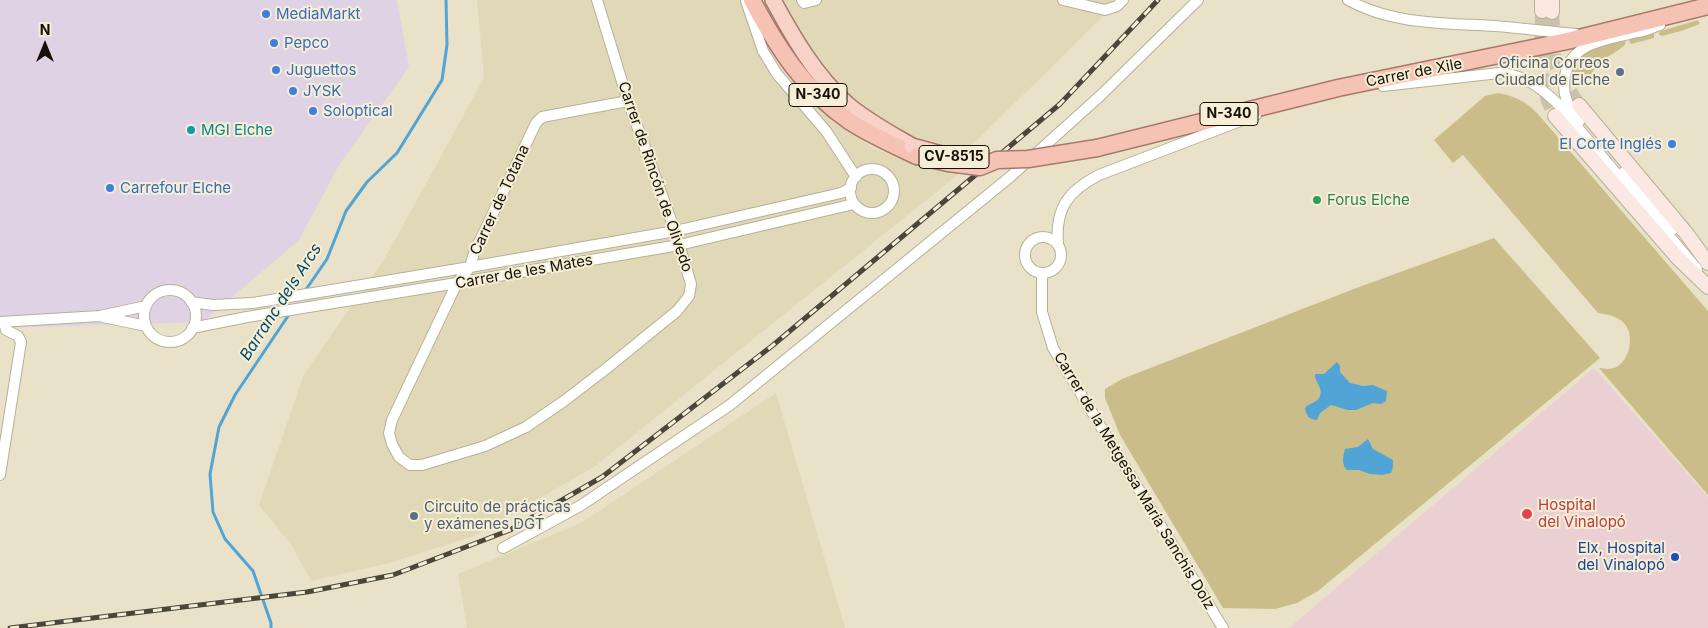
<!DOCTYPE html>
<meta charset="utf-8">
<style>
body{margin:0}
#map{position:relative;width:1708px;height:628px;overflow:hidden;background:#e9e2c8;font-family:Inter,sans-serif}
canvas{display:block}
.north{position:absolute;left:20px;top:20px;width:50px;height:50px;-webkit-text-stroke:4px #f6efd5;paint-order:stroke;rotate:0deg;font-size:14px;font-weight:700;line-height:20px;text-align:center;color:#141108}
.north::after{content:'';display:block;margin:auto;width:18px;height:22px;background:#141108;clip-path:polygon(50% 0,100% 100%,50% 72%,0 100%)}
</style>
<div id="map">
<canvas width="1708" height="628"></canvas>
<div class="north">N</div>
</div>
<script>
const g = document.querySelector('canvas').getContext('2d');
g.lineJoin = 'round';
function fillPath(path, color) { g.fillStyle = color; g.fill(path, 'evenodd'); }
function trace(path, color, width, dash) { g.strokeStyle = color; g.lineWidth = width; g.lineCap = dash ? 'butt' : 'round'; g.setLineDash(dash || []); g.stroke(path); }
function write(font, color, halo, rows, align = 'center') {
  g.font = font + ' Inter,sans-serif'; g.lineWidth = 4; g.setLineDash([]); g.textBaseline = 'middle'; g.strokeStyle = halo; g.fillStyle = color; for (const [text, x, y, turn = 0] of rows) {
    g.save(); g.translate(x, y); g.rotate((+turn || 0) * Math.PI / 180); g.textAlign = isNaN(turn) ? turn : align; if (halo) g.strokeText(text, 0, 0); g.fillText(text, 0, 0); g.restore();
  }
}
fillPath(new Path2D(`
 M0 0H397L409 67 339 165 299 240 203 322 0 328Z`), '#e0d2e5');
fillPath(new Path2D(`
 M477 0H743L770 54 797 89 834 122 874 149 922 165 960 173 594 467 474 536 389 563 311 581 292 546 259 505 304 374 385 258 484 78Z
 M777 0H1120L969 148 971 155 944 152 876 127 824 79Z
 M776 393 845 628H467L458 574 581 523Z`), '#e1d8b7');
fillPath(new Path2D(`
 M1594 368 1708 497V628H1289Z`), '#ebd0d3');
fillPath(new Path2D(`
 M1698 20 1700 24 1681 31 1662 36 1658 34 1661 31Z
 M1653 33 1654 34V38L1631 44 1630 43 1629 39Z
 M1624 40 1626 43C1622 50 1604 57 1596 67 1589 75 1588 90 1574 85L1571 75C1582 47 1597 46 1624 40Z
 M1498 93C1515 96 1525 101 1537 113L1708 311V495L1599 368C1606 369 1612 370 1618 366 1631 357 1634 334 1624 323 1617 316 1606 314 1598 313L1463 155 1453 163 1434 140 1485 96Z
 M1494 238 1600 358 1318 591 1297 603 1275 609 1223 608 1120 435 1105 398V389L1122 379 1359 287Z`), '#cbbd8a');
fillPath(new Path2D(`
 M1337 362 1340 366V372L1350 383 1363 386 1373 385 1387 391 1386 401 1381 404 1373 403 1356 410H1348L1331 405 1320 413 1317 420C1309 420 1306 415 1305 408 1309 403 1316 403 1319 398 1325 389 1314 382 1315 374H1324Z
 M1368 439 1373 449 1393 460V467L1391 473 1382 475 1370 474 1359 470H1347C1341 464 1343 456 1345 449L1358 447Z`), '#50a4d6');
trace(new Path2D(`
 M305 291 327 259 346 211 367 182 397 153 442 80 447 45 446 0
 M271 628V623L253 571 225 539 213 512 210 474 219 427 235 395 290 313`), '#50a4d6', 3);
trace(new Path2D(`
 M1542 11C1542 47 1537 84 1555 116
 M1552 12 1555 62 1561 78 1579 105`), '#c9c3ab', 14, [14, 7]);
const minor = new Path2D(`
 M597 0 628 101 675 231 691 284 689 296 677 311 607 368 564 401 526 427 485 446 422 465H410L399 457 392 444 389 433 392 420 457 283 470 267 474 253 536 123 542 117 628 101
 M802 0 804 3 816 0
 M1063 0 1105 10 1117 6 1123 0
 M1348 0C1393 25 1445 23 1495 26 1522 28 1549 32 1576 34
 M746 1 763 51 777 74 826 131 856 177
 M1383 86 1499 73C1523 74 1540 87 1557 103L1697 269
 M1579 122C1569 108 1561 94 1565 76 1571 41 1610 39 1638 32 1646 31 1653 27 1660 25
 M850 191a22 22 0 1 1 44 0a22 22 0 1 1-44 0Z
 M1624 172 1674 229
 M1025 255a18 18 0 1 1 36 0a18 18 0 1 1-36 0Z
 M1058 244C1055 208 1068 191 1099 175L1256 115
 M1042 273V312L1053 348 1223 628
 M144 316a26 26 0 1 1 52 0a26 26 0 1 1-52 0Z
 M191 302 213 305 253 303 470 267 675 231 841 193 851 188
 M103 317 146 326
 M0 322 100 316 146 306
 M192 328 247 317 457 283 679 245 854 204
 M0 475 21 342 18 336 6 330 4 322
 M503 548 580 506 730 405 1010 177 1101 95 1198 0`);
const secondary = new Path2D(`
 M1542 0V11
 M1552 0V12
 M1579 105 1686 233 1708 263
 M1555 116 1677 257 1708 287`);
const primary = new Path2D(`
 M773 0C793 37 815 75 847 104 867 121 890 133 912 146`);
const trunk = new Path2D(`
 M752 0C777 47 804 90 849 121 870 135 893 145 917 156
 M1097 148 1338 88 1567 41 1708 6`);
trace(minor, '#b6b097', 12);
trace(secondary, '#b6b097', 16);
trace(primary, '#a57a6c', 18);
trace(trunk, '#a57a6c', 19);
trace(minor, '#fff', 10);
trace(secondary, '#fbe8e3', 14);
trace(primary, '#f8d1c7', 15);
trace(trunk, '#f6c2b4', 16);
const rail = new Path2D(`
 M10 628 307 592 393 575 510 530 602 477 772 346 1060 104 1158 0`);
trace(rail, '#4a4639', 5);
trace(rail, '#f6efd5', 3, [9]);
const primaryBridge = new Path2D(`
 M912 146 945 155`);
const trunkBridge = new Path2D(`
 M917 156 948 163 980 167 997 160 1028 159 1097 148`);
trace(primaryBridge, '#a57a6c', 18, []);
trace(trunkBridge, '#a57a6c', 19, []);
trace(primaryBridge, '#f8d1c7', 15);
trace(trunkBridge, '#f6c2b4', 16);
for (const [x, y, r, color] of [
 [266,14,5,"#3f7fe0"],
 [274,43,5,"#3f7fe0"],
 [276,70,5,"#3f7fe0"],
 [1620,72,5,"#5c6f8a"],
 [293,91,5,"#3f7fe0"],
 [313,111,5,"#3f7fe0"],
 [191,130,5,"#0f9aa8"],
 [1672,144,5,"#3f7fe0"],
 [110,188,5,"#3f7fe0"],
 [1317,200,5,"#2e9e5b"],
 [1527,514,6,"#e0444e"],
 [414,516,5,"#5c6f8a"],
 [1675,557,5,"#1a4fb4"]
]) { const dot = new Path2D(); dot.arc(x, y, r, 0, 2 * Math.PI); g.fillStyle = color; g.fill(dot); trace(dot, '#f6efd5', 2); }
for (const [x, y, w] of [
 [818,95,58],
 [1229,114,58],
 [954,157,70]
]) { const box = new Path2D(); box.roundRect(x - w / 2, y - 11.5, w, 23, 4); g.fillStyle = '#f6efd5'; g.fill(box); trace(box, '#141108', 1); }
write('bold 14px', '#141108', null, [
 ["N-340",818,95],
 ["N-340",1229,114],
 ["CV-8515",954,157]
]);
write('15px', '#366cbe', '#f6efd5', [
 ["MediaMarkt",276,14],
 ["Pepco",284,43],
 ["Juguettos",286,70],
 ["JYSK",303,91],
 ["Soloptical",323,111],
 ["El Corte Inglés",1662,144,"right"],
 ["Carrefour Elche",120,188]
], 'left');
write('15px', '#4e5e75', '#f6efd5', [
 ["Oficina Correos",1610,63],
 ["Ciudad de Elche",1610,80],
 ["Circuito de prácticas",424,507,"left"],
 ["y exámenes DGT",424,524,"left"]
], 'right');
write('15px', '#141108', '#f6efd5', [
 ["Carrer de Xile",1414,73,-11],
 ["Carrer de Rincón de Olivedo",655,177,71],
 ["Carrer de Totana",500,200,-65],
 ["Carrer de les Mates",524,272,-10],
 ["Carrer de la Metgessa María Sanchis Dolz",1134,481,59]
]);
write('15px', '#0d838f', '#f6efd5', [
 ["MGI Elche",201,130]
], 'left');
write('15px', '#27864d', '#f6efd5', [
 ["Forus Elche",1327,200]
], 'left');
write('15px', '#be3a42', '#f6efd5', [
 ["Hospital",1538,505],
 ["del Vinalopó",1538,522]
], 'left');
write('15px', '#164399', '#f6efd5', [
 ["Elx, Hospital",1665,548],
 ["del Vinalopó",1665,565]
], 'right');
write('italic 16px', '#004768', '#f6efd5', [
 ["Barranc dels Arcs",281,302,-57]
]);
</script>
